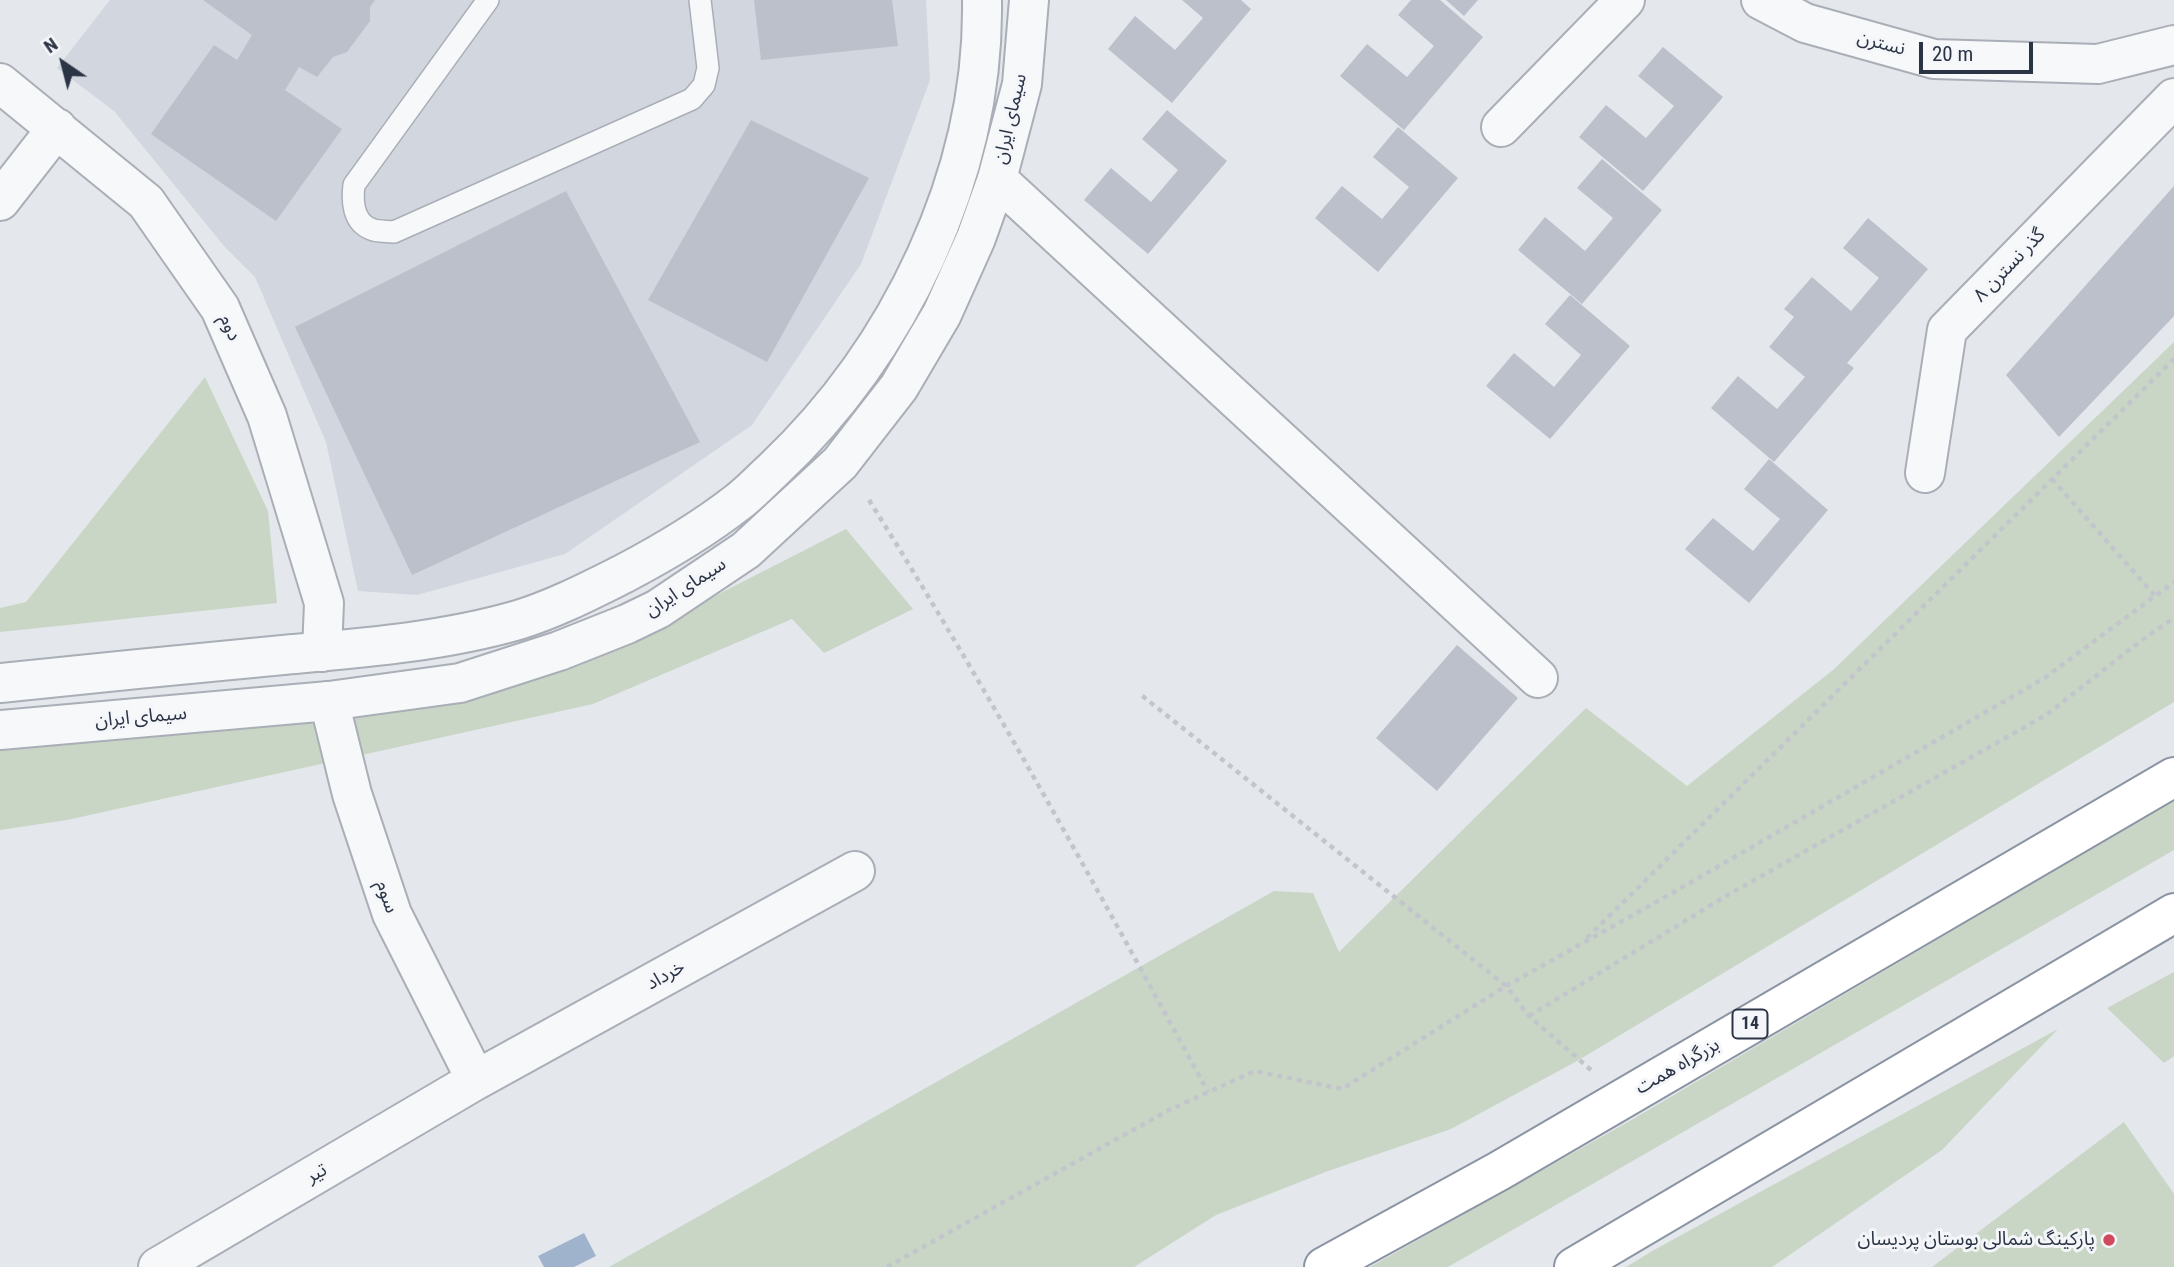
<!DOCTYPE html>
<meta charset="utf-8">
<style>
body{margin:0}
#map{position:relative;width:2174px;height:1267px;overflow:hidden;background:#e4e7ec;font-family:"Roboto Condensed",sans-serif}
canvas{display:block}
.north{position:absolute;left:28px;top:28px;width:70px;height:70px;-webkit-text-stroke:5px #f4f6f9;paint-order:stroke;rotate:325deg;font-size:19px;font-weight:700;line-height:28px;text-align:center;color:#2b3445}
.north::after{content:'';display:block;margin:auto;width:24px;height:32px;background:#2b3445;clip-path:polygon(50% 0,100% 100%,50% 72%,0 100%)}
.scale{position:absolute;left:1919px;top:42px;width:114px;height:32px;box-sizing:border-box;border:4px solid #2b3445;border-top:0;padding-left:9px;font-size:21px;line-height:24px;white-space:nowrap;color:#2b3445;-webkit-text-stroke:5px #f4f6f9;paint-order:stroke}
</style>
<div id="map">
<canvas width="2174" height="1267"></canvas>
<div class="north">N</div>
<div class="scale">20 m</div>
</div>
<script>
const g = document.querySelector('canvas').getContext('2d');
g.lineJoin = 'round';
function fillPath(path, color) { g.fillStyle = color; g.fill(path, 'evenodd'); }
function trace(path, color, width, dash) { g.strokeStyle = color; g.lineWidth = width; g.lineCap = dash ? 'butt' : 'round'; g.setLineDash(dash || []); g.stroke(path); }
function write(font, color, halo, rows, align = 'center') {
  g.font = font + ' "Roboto Condensed","Noto Sans Arabic",sans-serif'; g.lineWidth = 6; g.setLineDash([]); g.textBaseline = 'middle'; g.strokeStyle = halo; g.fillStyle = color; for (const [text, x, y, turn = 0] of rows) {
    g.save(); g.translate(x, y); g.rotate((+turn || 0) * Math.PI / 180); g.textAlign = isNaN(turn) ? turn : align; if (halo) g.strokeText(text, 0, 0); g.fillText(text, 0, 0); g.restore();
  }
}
fillPath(new Path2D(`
 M110 0H926L930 80 861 264 752 425 565 554 417 595 358 591 326 442 255 277 224 246 114 111 57 68Z`), '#d2d6de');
fillPath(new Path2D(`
 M2174 342V702L1577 1061 1451 1129 1328 1171 1216 1215 1134 1267H609L1274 891 1313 893 1339 952 1586 708 1687 786 1833 670Z
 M205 377 268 511 277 603 0 632V608L26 602Z
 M846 529 913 609 824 653 792 619 593 704 67 820 0 830V741L442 696 578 666Z
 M2174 800V850L1448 1267H1370L1628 1122Z
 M2174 972V1056L2164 1063 2107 1008Z
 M2058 1029 1942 1150 1772 1267H1626L1654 1250Z
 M2124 1122 2174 1194V1267H1932Z`), '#c9d6c5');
fillPath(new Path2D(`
 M584 1233 596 1256 574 1267H544L538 1256Z`), '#9fb4cc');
fillPath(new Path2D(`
 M203 0H375L370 7V21L347 52 333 57 317 77 299 67 285 90 342 129 276 221 151 134 214 45 237 60 252 35Z
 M754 0H892L898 46 761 60Z
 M1182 0H1241L1251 9 1172 103 1108 49 1135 16 1175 50 1203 18Z
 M1411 0H1440L1483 37 1404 130 1340 76 1367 44 1407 77 1434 46 1398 15Z
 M1446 0H1478L1464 16Z
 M1663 47 1723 97 1643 191 1579 137 1606 105 1646 138 1674 106 1638 76Z
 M1167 110 1227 161 1148 254 1084 200 1111 168 1151 202 1178 170 1142 139Z
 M751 120 869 178 767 362 648 300Z
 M1398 127 1458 178 1378 272 1315 218 1342 186 1382 219 1409 187 1373 157Z
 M1602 159 1662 210 1582 304 1518 250 1545 217 1585 251 1613 218 1577 188Z
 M2174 186V316L2059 437 2006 375Z
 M566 191 700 442 412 575 295 327Z
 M1868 218 1928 269 1847 363 1854 368 1774 462 1711 408 1738 376 1777 409 1805 377 1769 347 1794 317 1784 309 1812 277 1851 311 1879 278 1843 248Z
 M1570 295 1630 346 1550 439 1486 386 1514 353 1554 387 1581 355 1545 324Z
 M1769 459 1828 510 1749 603 1685 549 1713 518 1753 551 1780 519 1744 489Z
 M1457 645 1518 698 1437 791 1376 738Z`), '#bbc0ca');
const service = new Path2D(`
 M488 0 354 185C352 201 353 222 371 229 377 232 387 231 394 232L692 99 704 85 708 68 700 0`);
const minor = new Path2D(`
 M1761 0 1805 23 1934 59 2098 64 2174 45
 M0 83 146 202 220 308 267 416 324 603 322 652
 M1501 127 1625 0
 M997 179 1538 678
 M0 201 57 128
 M1925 473 1947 330 2174 98
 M329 701 352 794 392 914 476 1080
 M158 1267 476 1080 855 871`);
const tertiary = new Path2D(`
 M0 683C94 673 189 664 283 655 361 648 442 642 518 620 554 609 589 591 623 574 663 553 702 530 738 502 750 493 761 481 773 470 899 351 985 175 982 0
 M0 730 329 701 460 683 559 651 627 624 658 609 746 550 840 463 899 387 942 314 976 238 997 179 1022 84 1029 0`);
const trunk = new Path2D(`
 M1324 1267 1499 1171 2174 777
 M1574 1267 2174 913`);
trace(service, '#a9aeb7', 24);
trace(minor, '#a9aeb7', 42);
trace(tertiary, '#a9aeb7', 42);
trace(trunk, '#8b94a3', 42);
trace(new Path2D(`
 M2052 479 2155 596
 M869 500C990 693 1099 892 1208 1092
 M1587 938 2174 359
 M1529 1016 1726 896 2046 715 2142 640 2174 618
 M1591 1070 1529 1016 1506 986 1674 892 2043 679 2174 582
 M887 1267 1169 1110 1255 1071 1342 1089 1506 986 1140 694`), '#c2c5cb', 4.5, [5, 5]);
trace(service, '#f7f8fa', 21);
trace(minor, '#f7f8fa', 38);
trace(tertiary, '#f7f8fa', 38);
trace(trunk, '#fff', 38);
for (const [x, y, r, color] of [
 [2109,1240,7,"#d1495b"]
]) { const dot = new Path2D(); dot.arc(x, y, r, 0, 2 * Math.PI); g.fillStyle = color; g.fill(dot); trace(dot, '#f4f6f9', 2.5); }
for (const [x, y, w] of [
 [1750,1024,35]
]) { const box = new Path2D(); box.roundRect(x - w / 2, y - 14.5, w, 29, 5); g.fillStyle = '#f4f6f9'; g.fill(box); trace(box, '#2b3445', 2); }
write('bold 18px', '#2b3445', null, [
 ["14",1750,1024]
]);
write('19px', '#2b3445', '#f4f6f9', [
 ["نسترن",1881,44,15],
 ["سیمای ایران",1011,119,-77],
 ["گذر نسترن ۸",2010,266,-46],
 ["دوم",229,328,66],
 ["سیمای ایران",686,588,-33],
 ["سیمای ایران",141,718,-5],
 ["سوم",386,897,70],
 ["خرداد",666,976,-29],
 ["بزرگراه همت",1678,1067,-30],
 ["تیر",317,1174,-30]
]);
write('19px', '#2b3445', '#f4f6f9', [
 ["پارکینگ شمالی بوستان پردیسان",2095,1240]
], 'right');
</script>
